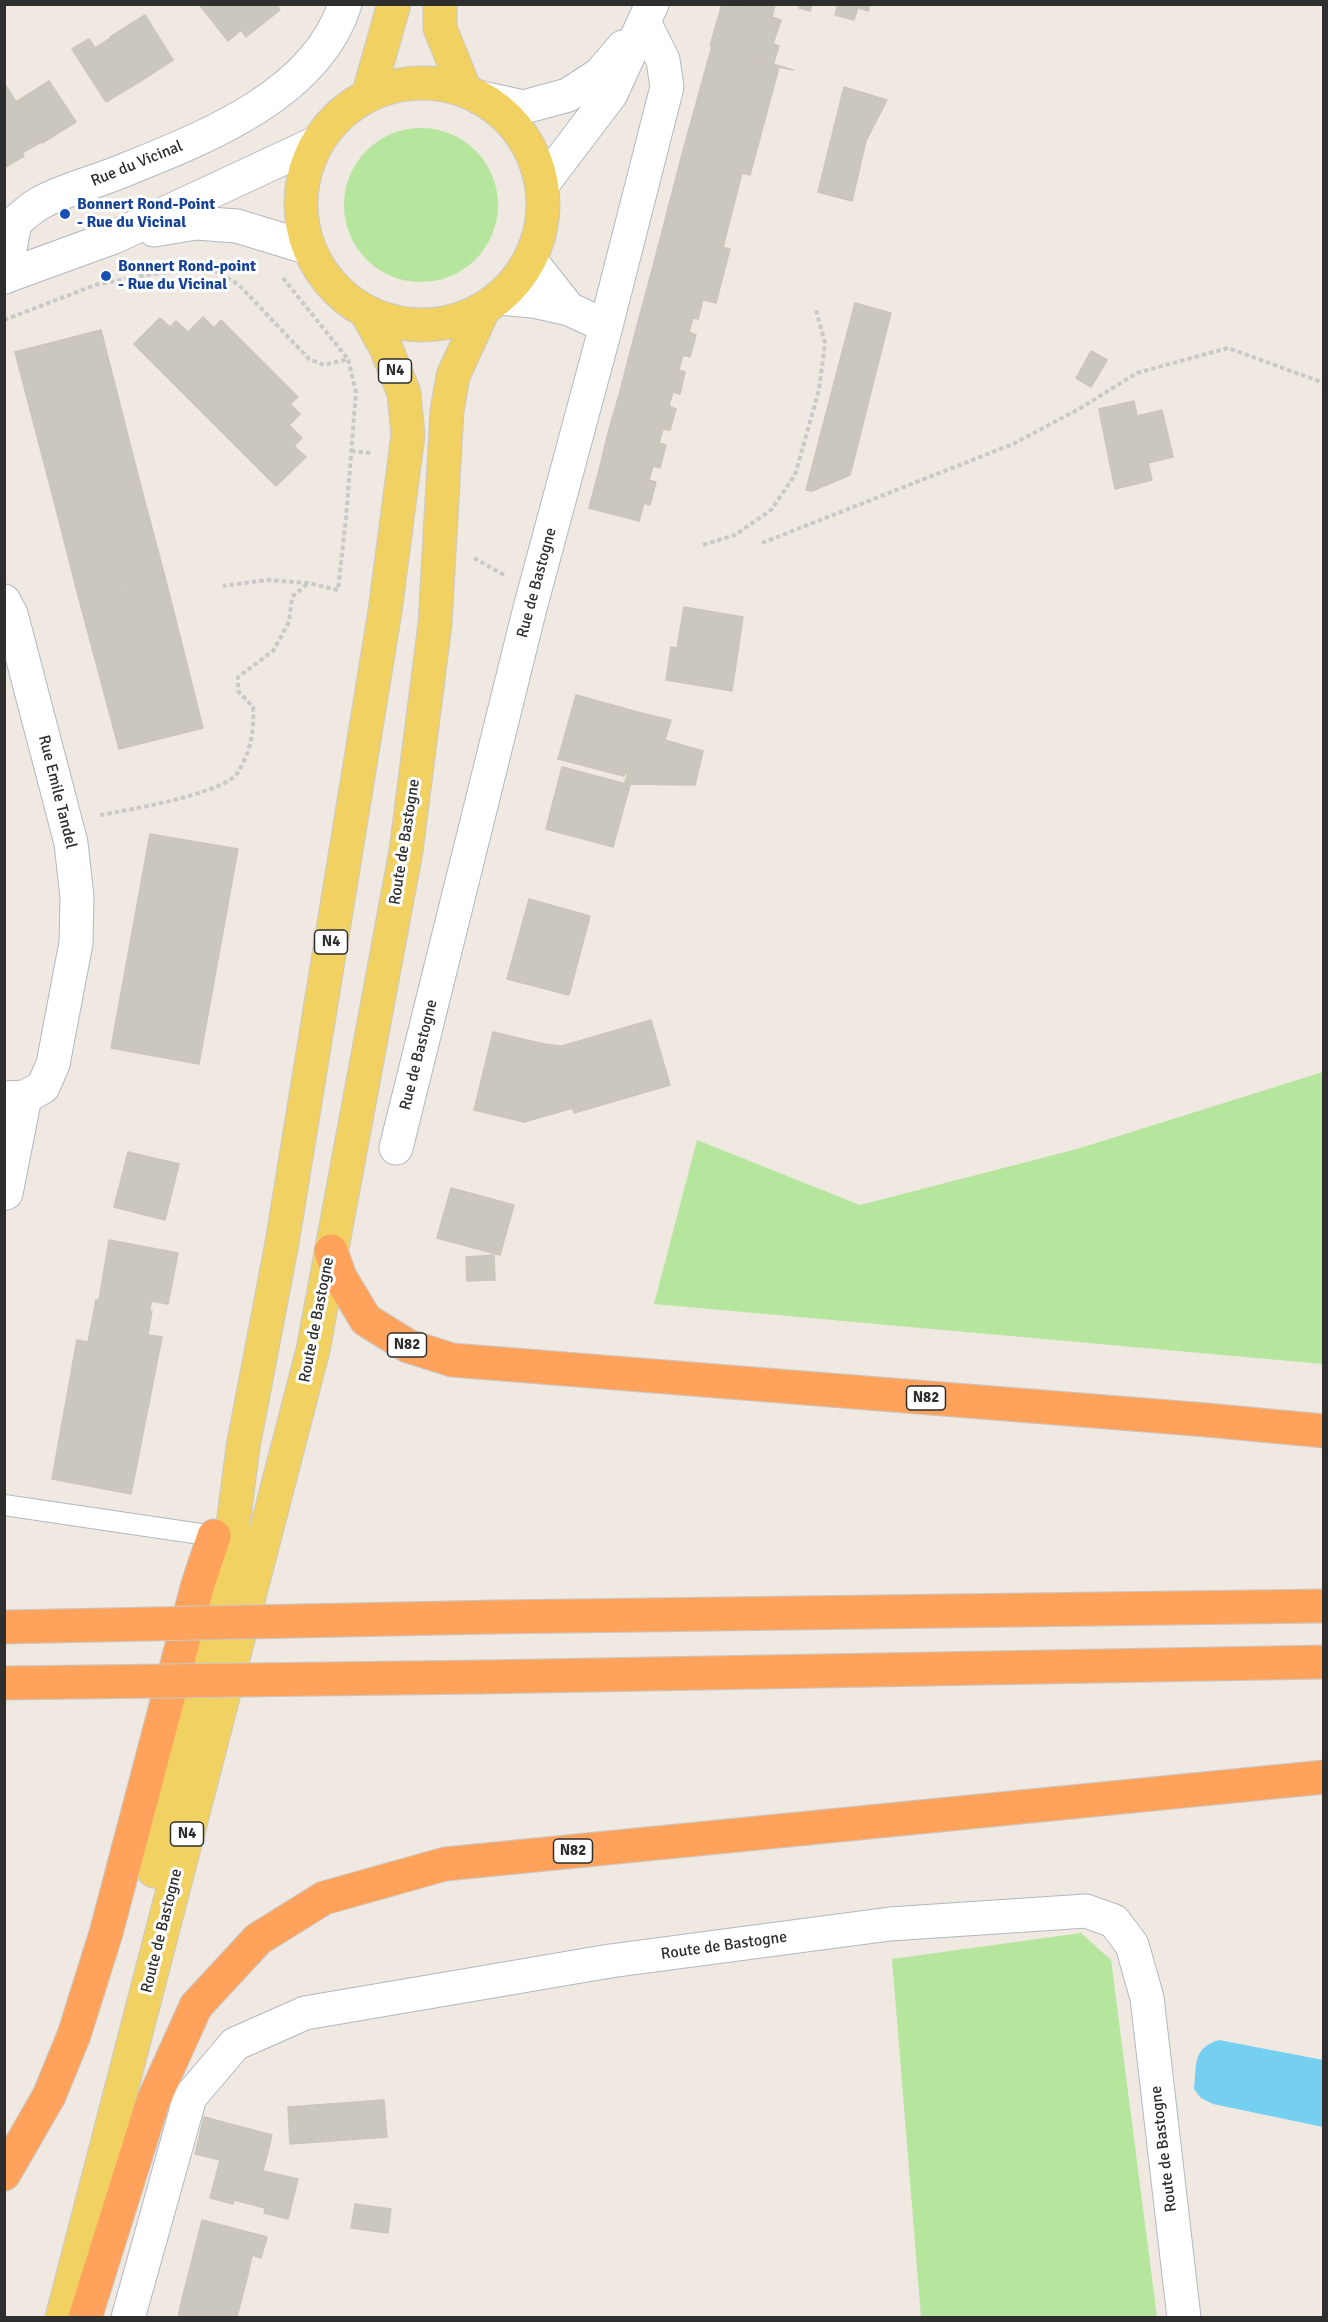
<!DOCTYPE html>
<style>
body{margin:0}
#map{position:relative;width:1328px;height:2322px;overflow:hidden;background:#efe9e1;font-family:Signika,sans-serif}
canvas{display:block}
.frame{position:absolute;inset:0;border:6px solid #2e2e2e;pointer-events:none}
</style>
<div id="map">
<canvas width="1328" height="2322"></canvas>
<div class="frame"></div>
</div>
<script>
const g = document.querySelector('canvas').getContext('2d');
g.lineJoin = 'round';
function fillPath(path, color) { g.fillStyle = color; g.fill(path, 'evenodd'); }
function trace(path, color, width, dash) { g.strokeStyle = color; g.lineWidth = width; g.lineCap = dash ? 'butt' : 'round'; g.setLineDash(dash || []); g.stroke(path); }
function write(font, color, halo, rows, align = 'center') {
  g.font = font + ' Signika,sans-serif'; g.lineWidth = 6; g.setLineDash([]); g.textBaseline = 'middle'; g.strokeStyle = halo; g.fillStyle = color; for (const [text, x, y, turn = 0] of rows) {
    g.save(); g.translate(x, y); g.rotate((+turn || 0) * Math.PI / 180); g.textAlign = isNaN(turn) ? turn : align; if (halo) g.strokeText(text, 0, 0); g.fillText(text, 0, 0); g.restore();
  }
}
fillPath(new Path2D(`
 M344 205a77 77 0 1 1 154 0a77 77 0 1 1-154 0Z
 M1323 1072V1364L654 1304 697 1140 860 1205 1077 1149Z
 M1081 1933 1111 1960 1157 2317H921L892 1959Z`), '#b6e59e');
fillPath(new Path2D(`
 M1219 2040 1323 2060V2127L1213 2104 1201 2098 1194 2089C1197 2065 1192 2048 1219 2040Z`), '#75cff0');
const building = new Path2D(`
 M199 4H276L280 10 246 37 241 30 228 41Z
 M722 4 772 17 759 61 710 46Z
 M727 4H775L772 17Z
 M800 4H812L810 11 799 8Z
 M838 4 858 7 854 20 835 15Z
 M848 4H870L868 11Z
 M145 15 173 60 139 82 110 37Z
 M772 17 781 20 773 44 779 46 773 65 759 61Z
 M111 38 139 82 106 102 72 49 89 39 95 48Z
 M712 46 793 70 779 67 750 175 681 158Z
 M49 81 76 122 42 143 16 102Z
 M6 86 41 142 22 153 24 156 4 168V87Z
 M844 87 887 100 866 141 852 201 818 192Z
 M681 158 742 173 723 247 662 232Z
 M662 232 730 249 716 303 648 285Z
 M648 285 703 299 698 319 693 318 688 335 638 322Z
 M855 303 891 313 850 475 812 491 806 490Z
 M203 317 214 328 221 320 298 397 290 404 300 414 289 425 302 438 294 446 306 457 276 486 134 344 160 318 170 327 176 321 188 332Z
 M638 322 688 335 689 332 696 335 690 357 683 355 678 373 628 360Z
 M101 330 140 483 55 505 15 352Z
 M1091 351 1107 360 1091 387 1076 378Z
 M628 360 678 373 679 370 685 372 680 394 673 392 668 409 619 395Z
 M619 395 668 409 669 406 676 409 670 430 663 429 658 446 608 433Z
 M1134 401 1137 416 1162 410 1173 457 1148 463 1152 480 1115 489 1099 409Z
 M608 433 658 446 659 443 666 445 660 468 653 466 648 483 599 470Z
 M599 470 648 483 649 480 656 482 650 505 644 503 639 521 589 508Z
 M140 483 165 577 79 599 55 505Z
 M165 577 203 728 119 749 79 599Z
 M684 607 743 617 732 691 666 680 671 647 677 648Z
 M576 695 641 713 624 776 558 759Z
 M641 713 671 720 665 740 703 751 695 785 624 784 628 774 625 773Z
 M562 767 630 785 613 847 546 829Z
 M150 834 238 849 199 1064 111 1048Z
 M529 899 590 916 569 995 507 979Z
 M651 1020 670 1085 574 1113 573 1108 524 1122 544 1044 562 1046Z
 M493 1032 544 1044 524 1122 474 1110Z
 M128 1152 179 1164 165 1220 114 1207Z
 M451 1188 514 1205 500 1255 437 1238Z
 M109 1240 178 1253 168 1304 151 1301 150 1311H152L148 1335 162 1337 131 1494 52 1479 77 1340 88 1342 96 1300H99Z
 M494 1255 495 1280 467 1281 466 1257Z
 M384 2100 387 2137 290 2144 288 2107Z
 M204 2117 272 2135 263 2171 298 2179 288 2219 264 2213 265 2208 234 2200 233 2204 210 2198 220 2160 195 2154Z
 M355 2204 391 2209 388 2233 351 2228Z
 M202 2220 267 2237 261 2258 252 2255 248 2274 192 2260Z
 M192 2260 248 2274 238 2313 182 2299Z
 M182 2299 238 2313 237 2318H178Z`);
fillPath(building, '#cbc7bf');
trace(building, '#cbc5ba', 1.5);
const lane = new Path2D(`
 M4 1505 214 1536`);
const street = new Path2D(`
 M530 260 569 309
 M5 277 15 222C23 216 31 208 40 203 64 190 92 183 117 173 199 140 316 97 345 4
 M498 298 533 301 569 309 606 326
 M4 601 11 614 71 843 77 897 76 943 53 1064 43 1087 25 1097 4 1098
 M396 1148 530 608 606 326 667 87 663 60 644 22
 M4 1192 6 1193 25 1097
 M128 2318 190 2097 235 2044 305 2013 610 1961 890 1924 1086 1911 1114 1921 1132 1945 1147 1998 1184 2318`);
const secondary = new Path2D(`
 M478 97 524 107 568 95 600 74 623 47
 M542 185 611 94 652 4
 M154 230 196 223 237 226 309 248
 M4 277 114 237 318 142`);
const primary = new Path2D(`
 M440 4V28L464 88
 M301 204a121 121 0 1 1 242 0a121 121 0 1 1-242 0Z
 M368 96 394 4
 M154 1871 225 1586 243 1447 282 1243 385 611 408 435 404 393 386 348 366 312
 M62 2318 313 1350 406 851 435 624 447 411 453 376 484 308`);
const highway = new Path2D(`
 M331 1251 340 1277 366 1320 408 1346 452 1360 1207 1420 1324 1431
 M494 1617 1324 1606
 M482 1677 1324 1662
 M4 2174 49 2096 74 2035 106 1933 198 1584 214 1536
 M85 2318 153 2101 196 2006 258 1939 324 1898 445 1864 1324 1777`);
trace(lane, '#b4b7c1', 22);
trace(street, '#b4b7c1', 35);
trace(secondary, '#b4b7c1', 35);
trace(primary, '#c9c9c9', 35);
trace(highway, '#c9c9c9', 35);
trace(new Path2D(`
 M283 278 348 359
 M4 320 95 285 152 274 198 269 218 272 239 285 309 359 324 365 348 359 356 392 346 518 338 590 308 583 267 580 223 586
 M351 451 371 453
 M762 543 1013 444 1079 409 1137 373 1228 348 1324 383
 M703 545 735 535 771 510 795 475 819 390 825 343 816 310
 M474 558 504 575
 M100 815C133 809 210 796 234 777 238 774 240 769 242 765 252 745 254 729 253 707L238 691V677L273 651 289 622 292 597 308 583`), '#c9c9c9', 4, [4.5, 3]);
trace(lane, '#fff', 20);
trace(street, '#fff', 33);
trace(secondary, '#fff', 33);
trace(primary, '#f2d163', 33);
trace(highway, '#ffa35c', 33);
const highwayBridge = new Path2D(`
 M4 1627 494 1617
 M4 1683 482 1677`);
trace(highwayBridge, '#c9c9c9', 35, []);
trace(highwayBridge, '#ffa35c', 33);
for (const [x, y, r, color] of [
 [65,214,6,"#1a4fb4"],
 [106,276,6,"#1a4fb4"]
]) { const dot = new Path2D(); dot.arc(x, y, r, 0, 2 * Math.PI); g.fillStyle = color; g.fill(dot); trace(dot, '#fff', 2); }
for (const [x, y, w] of [
 [395,371,33],
 [331,942,33],
 [407,1345,39],
 [926,1398,39],
 [187,1834,33],
 [573,1851,39]
]) { const box = new Path2D(); box.roundRect(x - w / 2, y - 12, w, 24, 4.5); g.fillStyle = '#fff'; g.fill(box); trace(box, '#2e2e2e', 1.5); }
write('bold 15px', '#2e2e2e', null, [
 ["N4",395,371],
 ["N4",331,942],
 ["N82",407,1345],
 ["N82",926,1398],
 ["N4",187,1834],
 ["N82",573,1851]
]);
write('16px', '#2e2e2e', '#fff', [
 ["Rue du Vicinal",137,164,-22],
 ["Rue de Bastogne",537,583,-75],
 ["Rue Emile Tandel",57,792,76],
 ["Route de Bastogne",405,842,-81],
 ["Rue de Bastogne",419,1055,-76],
 ["Route de Bastogne",317,1320,-79],
 ["Route de Bastogne",162,1931,-76],
 ["Route de Bastogne",724,1946,-8],
 ["Route de Bastogne",1164,2149,-97]
]);
write('bold 16px', '#164399', '#fff', [
 ["Bonnert Rond-Point",77,205],
 ["- Rue du Vicinal",77,223],
 ["Bonnert Rond-point",118,267],
 ["- Rue du Vicinal",118,285]
], 'left');
</script>
